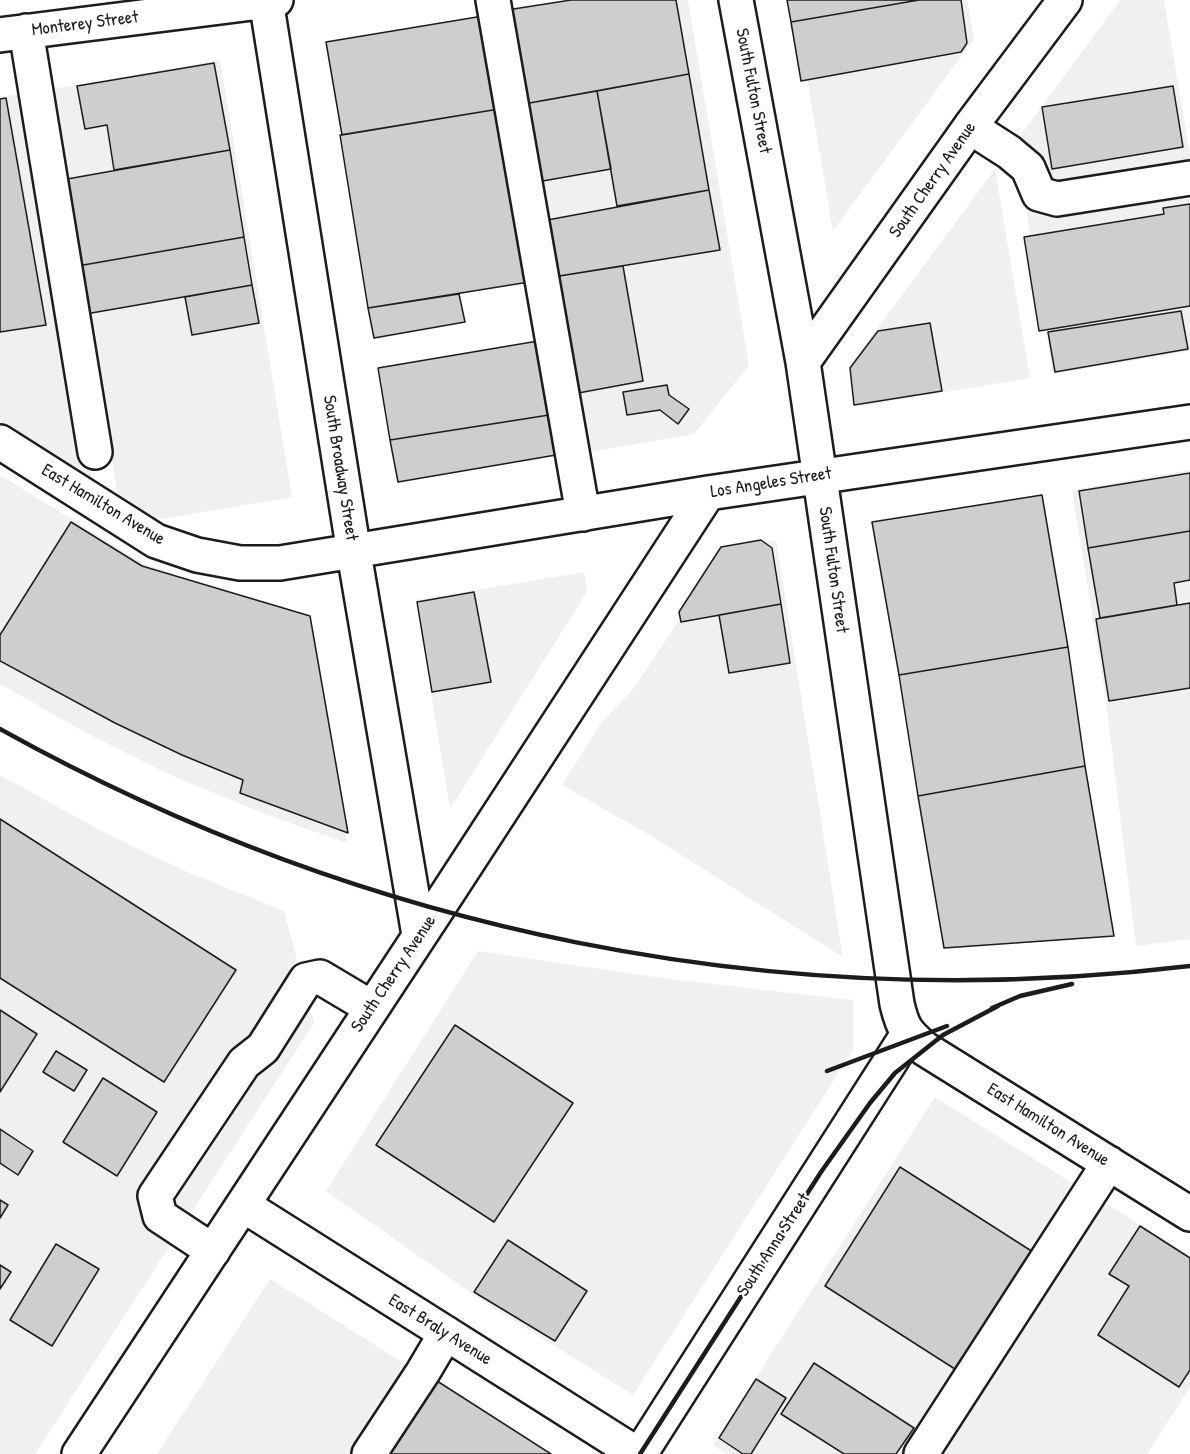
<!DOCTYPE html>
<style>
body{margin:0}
canvas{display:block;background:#fff}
</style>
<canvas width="1190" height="1454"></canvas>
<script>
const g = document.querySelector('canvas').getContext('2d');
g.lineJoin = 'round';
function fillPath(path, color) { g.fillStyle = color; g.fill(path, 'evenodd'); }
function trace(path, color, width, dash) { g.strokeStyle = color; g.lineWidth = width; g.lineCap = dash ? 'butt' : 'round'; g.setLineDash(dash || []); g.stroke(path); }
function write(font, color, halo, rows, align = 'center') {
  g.font = font + ' "Patrick Hand",sans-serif'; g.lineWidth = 4.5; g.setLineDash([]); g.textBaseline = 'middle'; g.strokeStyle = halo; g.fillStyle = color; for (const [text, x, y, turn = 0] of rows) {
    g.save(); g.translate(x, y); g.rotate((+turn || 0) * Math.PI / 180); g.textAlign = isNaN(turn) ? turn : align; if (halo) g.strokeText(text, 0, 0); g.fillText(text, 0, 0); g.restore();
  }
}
fillPath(new Path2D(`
 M574 0H688L749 365 694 434 589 452 516 10Z
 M794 0H967L974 39 833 231Z
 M1120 0H1164L1190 155V351L1053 374 1015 143Z
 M220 60 292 497 155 520 118 498 52 89Z
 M29 92 92 481 0 422V97Z
 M995 169 1030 378 861 406 854 360Z
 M1190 470V939L1136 946 1105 694 1072 490Z
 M0 475 145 564 215 588 313 627 347 843 270 816 168 774 92 736 0 684Z
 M776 540 843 957 651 836 562 785 601 723 634 688 727 548Z
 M584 572 587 592 450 809 416 600Z
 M0 775 107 834 185 871 284 911 314 1023 35 1454H0Z
 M478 951 669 979 853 1000V1050L633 1395 484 1302 326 1191Z
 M935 1097 1085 1191 917 1454H727L713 1445Z
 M1100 1200 1190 1256V1387L1147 1454H938Z
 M270 1279 418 1372 365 1454H157Z`), '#f0f0f0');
const building = new Path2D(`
 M571 0H676L689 74 524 104 507 10Z
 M787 0H919L791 22Z
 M919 0H961L967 43 961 52 801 81 791 22Z
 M483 16 499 109 342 135 326 42Z
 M214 63 230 150 114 170 107 125 85 129 77 86Z
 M689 74 709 190 617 206 597 91Z
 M1173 86 1183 147 1052 169 1042 107Z
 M597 91 611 169 537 182 524 104Z
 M6 98 46 325 0 332V99Z
 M499 109 529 282 368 308 340 135Z
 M230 150 244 237 72 267 56 181Z
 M709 190 720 250 553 277 542 221Z
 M1190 204V306L1039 331 1024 237 1164 214 1163 208Z
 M244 237 252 285 80 315 72 267Z
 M623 266 643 381 573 394 553 277Z
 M252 285 259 323 192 335 185 297Z
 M459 294 465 322 374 338 368 308Z
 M1181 311 1188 349 1055 372 1048 332Z
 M930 323 942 391 854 405 850 368 878 331Z
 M538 341 549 415 390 440 378 368Z
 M667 385 669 395 689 409 678 424 660 410 627 415 623 392Z
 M549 415 556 455 398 482 390 440Z
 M1190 473V531L1088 548 1079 491Z
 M1042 495 1068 647 899 675 872 522Z
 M71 522 142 566 310 616 348 833 240 793 243 780 182 755 115 723 0 661V635Z
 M1190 531V580L1174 583 1177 605 1100 618 1088 548Z
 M761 540 772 548 781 604 681 622 679 612 721 547Z
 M474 592 491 682 432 692 417 602Z
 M1190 603V688L1109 701 1096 619Z
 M781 604 790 663 729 673 719 615Z
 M1068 647 1085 766 918 796 899 675Z
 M1085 766 1114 936 944 948 918 796Z
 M0 819 236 970 164 1082 0 978Z
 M0 1010 37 1034 0 1092Z
 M455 1025 573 1103 494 1222 376 1145Z
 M56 1051 87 1070 74 1091 43 1072Z
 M103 1078 157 1112 117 1176 63 1142Z
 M0 1129 33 1151 18 1175 0 1163Z
 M900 1167 1033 1252 958 1371 825 1286Z
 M0 1200 8 1205 0 1218Z
 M1140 1226 1190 1258V1370L1179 1387 1098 1335 1129 1286 1109 1274Z
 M508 1240 587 1291 555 1341 474 1292Z
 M56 1244 99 1269 52 1346 10 1320Z
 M0 1265 11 1272 0 1289Z
 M814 1363 914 1428 896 1454H844L781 1414Z
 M423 1372 551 1454H370Z
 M756 1379 786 1398 751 1454H743L719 1438Z`);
fillPath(building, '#cecece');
trace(building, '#1c1c1c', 1.5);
const minor = new Path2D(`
 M266 0 354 553 419 935
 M493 0 583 514
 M736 0 803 362 897 1004C903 1029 906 1032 925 1049L1190 1214
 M26 31 95 452
 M0 35 276 0
 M970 127 1009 152 1028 168 1039 194 1057 199 1190 178
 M803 362 970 127 1065 0
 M0 442 156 541 197 555 240 563H280L708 493 1190 422
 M243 1205 637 1454
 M213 1251 160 1216 155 1196 244 1063 263 1048 306 980 320 977 372 1008
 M79 1454 436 911 708 493
 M369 1454 423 1372 446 1333
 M640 1454 908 1034
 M921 1454 1109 1163`);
trace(minor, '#1c1c1c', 38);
trace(minor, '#fff', 33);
trace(new Path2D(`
 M0 729C365 932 775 1016 1190 966
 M992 1008 1020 996 1072 984
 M827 1071 947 1026
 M640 1454 821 1172 870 1103 895 1073 943 1035 998 1006`), '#1c1c1c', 4.5);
write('18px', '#1c1c1c', '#fff', [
 ["Monterey Street",85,24,-7],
 ["South Fulton Street",753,91,79],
 ["South Cherry Avenue",933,180,-55],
 ["South Broadway Street",340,468,81],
 ["Los Angeles Street",771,483,-9],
 ["East Hamilton Avenue",103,505,31],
 ["South Fulton Street",833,570,82],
 ["South Cherry Avenue",394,974,-56],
 ["East Hamilton Avenue",1048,1125,32],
 ["South Anna Street",774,1245,-57],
 ["East Braly Avenue",440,1330,32]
]);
</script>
